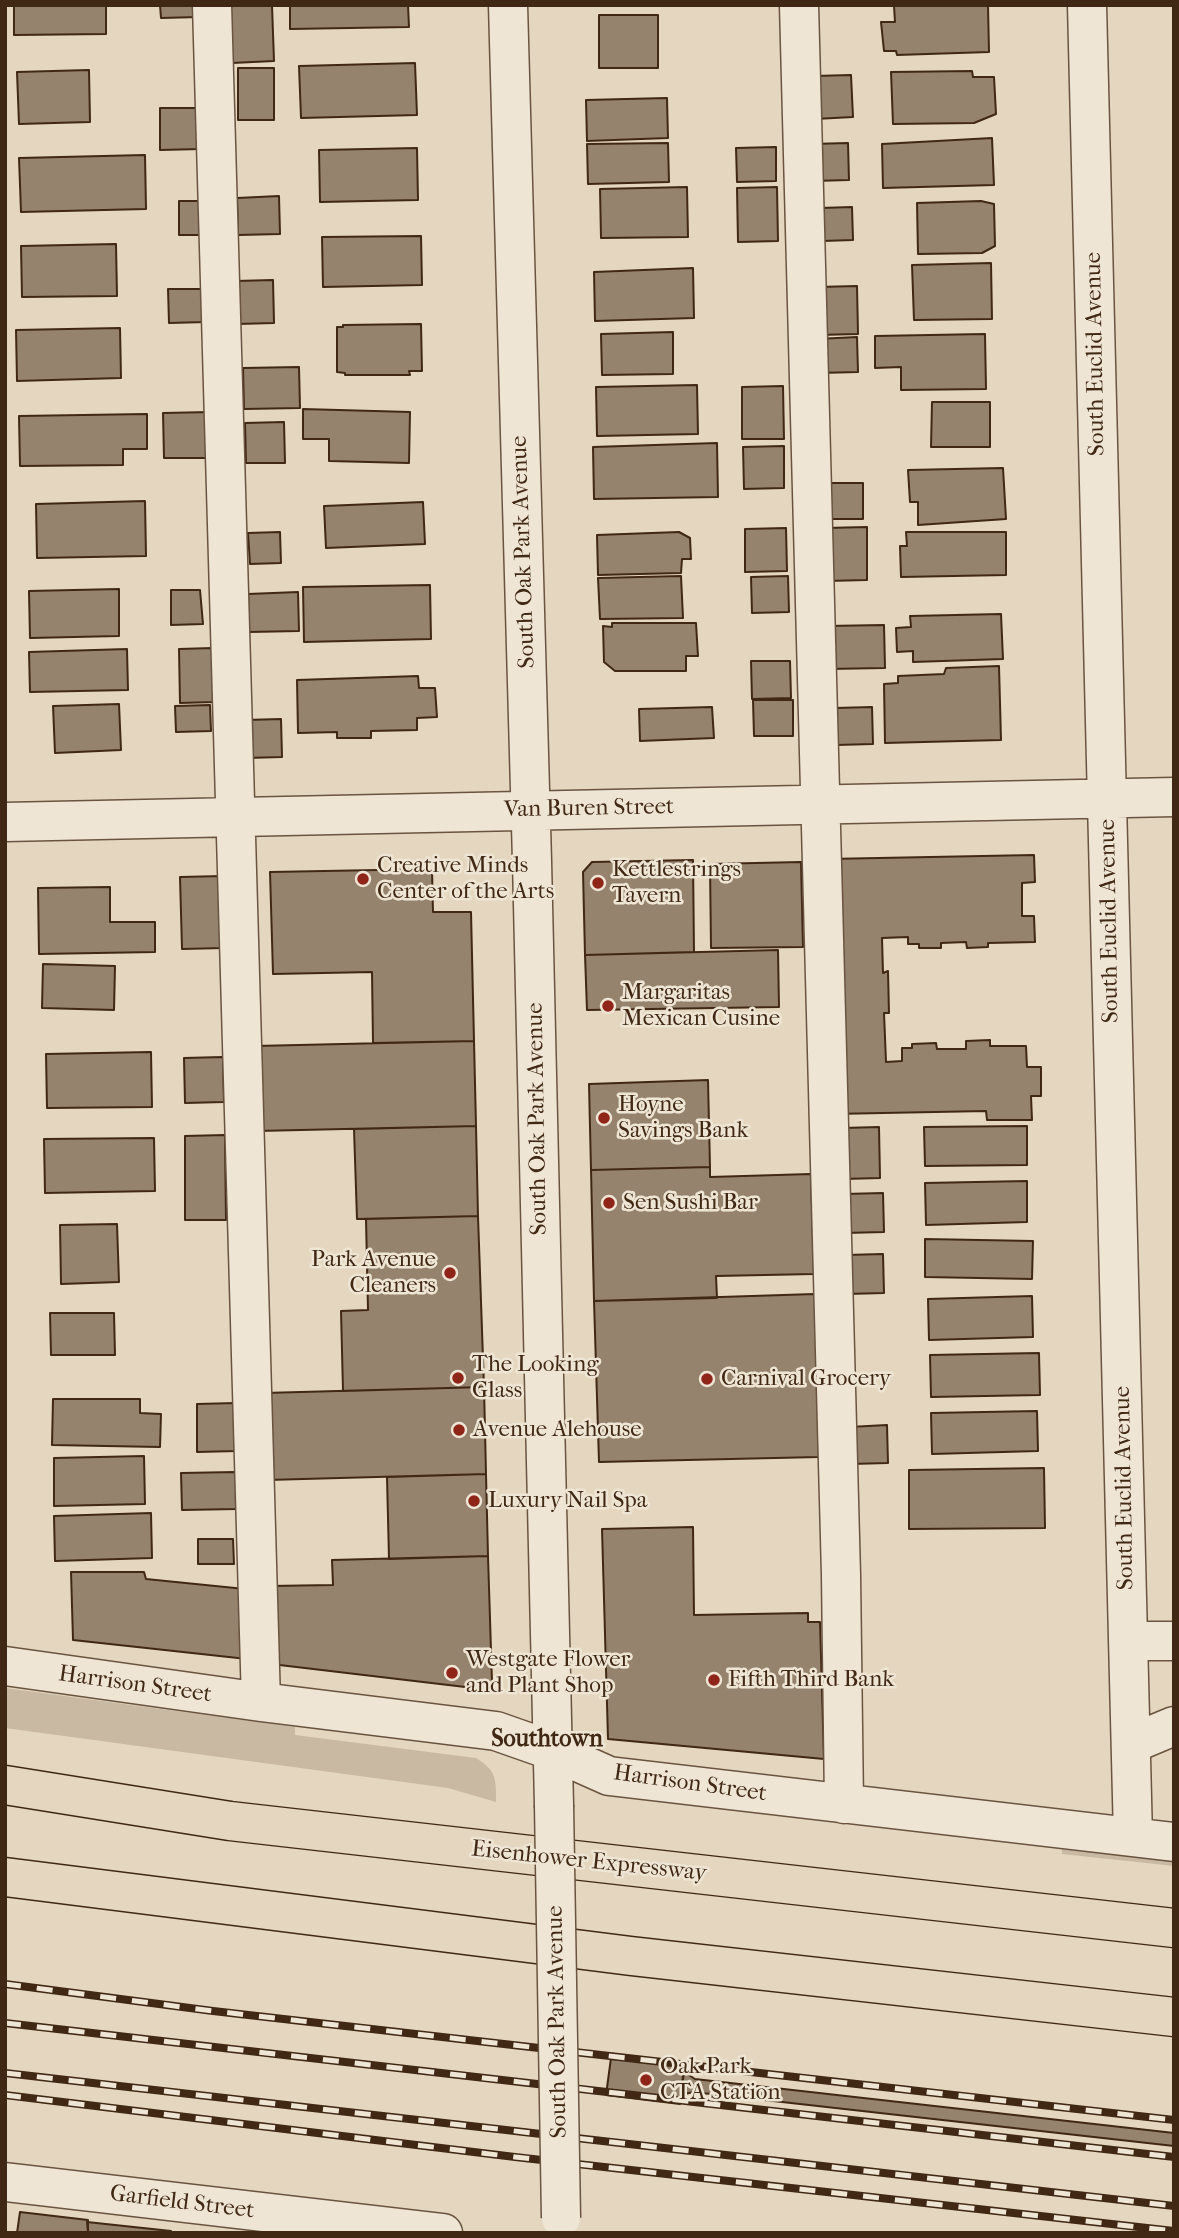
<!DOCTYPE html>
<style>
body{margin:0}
#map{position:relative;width:1179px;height:2238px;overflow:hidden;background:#e5d7bf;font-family:"IM FELL French Canon",serif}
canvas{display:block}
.frame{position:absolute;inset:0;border:7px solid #412814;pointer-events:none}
</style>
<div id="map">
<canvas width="1179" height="2238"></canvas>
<div class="frame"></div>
</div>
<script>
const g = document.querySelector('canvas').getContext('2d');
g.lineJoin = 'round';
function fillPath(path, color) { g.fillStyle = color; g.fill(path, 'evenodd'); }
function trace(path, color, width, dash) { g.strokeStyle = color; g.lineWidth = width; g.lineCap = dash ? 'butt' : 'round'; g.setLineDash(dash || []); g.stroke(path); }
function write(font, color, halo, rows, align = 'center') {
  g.font = font + ' "IM FELL French Canon",serif'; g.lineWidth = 5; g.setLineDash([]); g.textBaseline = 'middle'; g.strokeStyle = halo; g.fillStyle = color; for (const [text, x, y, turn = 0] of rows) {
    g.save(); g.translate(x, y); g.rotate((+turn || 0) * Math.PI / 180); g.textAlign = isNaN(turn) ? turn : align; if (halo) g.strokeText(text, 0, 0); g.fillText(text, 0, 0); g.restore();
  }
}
fillPath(new Path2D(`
 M5 1688 295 1727V1735L476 1758C497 1771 496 1779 496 1802L448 1788 5 1728Z
 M1062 1849 1174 1861V1866L1062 1854Z`), '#c9b9a2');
const building = new Path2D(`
 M14 5H106V34L14 35Z
 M160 5H199V17L161 18Z
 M230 5H272L274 61 232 63Z
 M290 5H408L409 27 290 29Z
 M988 5 989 52 897 55 896 51H884L881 22H895L894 6Z
 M599 15H658V68H599Z
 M415 63 417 115 301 118 299 66Z
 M238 68H274V120H238Z
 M89 70 90 122 19 124 17 72Z
 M972 71 973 77H994L996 114 974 123 893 124 891 72Z
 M851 75 853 117 815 119 814 76Z
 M667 98 668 138 587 141 586 100Z
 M160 108H200L201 149 160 150Z
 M992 138 994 185 883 188 882 144Z
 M668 143 669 182 588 184 587 144Z
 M848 143 849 180 812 181 811 144Z
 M776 147V181L737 182 736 148Z
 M417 148 418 200 320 202 319 150Z
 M145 155 146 209 21 212 19 158Z
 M687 187 688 237 601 238 600 189Z
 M777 187 778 241 738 242 737 188Z
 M279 196 280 234 238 235 237 198Z
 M179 201H207L208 235H179Z
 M981 201 994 204 995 246 982 253 918 254 917 203Z
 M852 207 853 240 822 241 820 208Z
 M421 236 422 285 323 287 322 237Z
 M116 244 117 296 22 297 21 246Z
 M991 263 992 319 914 320 912 265Z
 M693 268 694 318 595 321 594 272Z
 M273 280 274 323 237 324 236 281Z
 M857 286 858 334 818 335 817 287Z
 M168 289H206V322L169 323Z
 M421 324 422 371H409L410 375H345V373L337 372V327H343V325Z
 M120 328 121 378 17 381 16 330Z
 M673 332V374L602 375 601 334Z
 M985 334 986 389 901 390V367L875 368V336Z
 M857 337 858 372 818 373 817 339Z
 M299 367 300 408 244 409 243 368Z
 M697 385 698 434 597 436 596 387Z
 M783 386 784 439H742V387Z
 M932 402H990V447H931Z
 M303 409 410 412 409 463 329 461V439H303Z
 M211 412 212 458H164L163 413Z
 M147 414V449H123V465L20 466 19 416Z
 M284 422 285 463H246L245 423Z
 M717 443 718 497 594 499 593 447Z
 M784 446V488L744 489 743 447Z
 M1003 468 1006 519 918 525V502H910L908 470Z
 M828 483H863V519H827Z
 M145 501 146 556 37 558 36 504Z
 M423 502 425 544 326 548 324 506Z
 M867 527V580L826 581 825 528Z
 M786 528 787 571 745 572V529Z
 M280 532 281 563 250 564 248 533Z
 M679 532 690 538 691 559H682L681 573 598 575 597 535Z
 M906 532H1006V575L901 577 900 546H907Z
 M681 576 683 618 600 619 598 578Z
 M788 576 789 612 752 613 751 577Z
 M430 585 431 639 304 642 303 587Z
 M119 589V636L30 638 29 591Z
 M171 590H200L203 624 171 625Z
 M298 592 299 631 249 632 248 594Z
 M1001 614 1003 659 913 662V651L897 652 896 628 911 627 910 616Z
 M612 623H696L698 656H686V671H615L604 662 603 626 612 627Z
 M884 625 885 668 827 669 826 626Z
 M213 648 215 702 180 703 179 649Z
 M127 649 128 690 30 692 29 652Z
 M751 661H790L791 698 752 699Z
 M999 666 1001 740 885 743 884 684 898 683V676L944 674 946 668Z
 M418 676 419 688H435L437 717 417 718V730L371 731V738H337V732L298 733 297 680Z
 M753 700H793V736H754Z
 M119 704 121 750 55 753 53 706Z
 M210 705 211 731 176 732 175 706Z
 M712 707 714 738 640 741 639 709Z
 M872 707 873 744 836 745 835 708Z
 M281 719 282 757 246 758 245 720Z
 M1034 855 1035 882 1022 883V916H1034L1035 942 988 943V947L967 948 966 942 941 943V948H919V944H908V937L882 938 883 973 888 971 889 1013H884L886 1062 902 1061V1048H912V1044L936 1043 937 1049H966V1041L990 1040V1046H1026L1027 1067H1041V1096H1031L1032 1120H987L986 1111 832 1114 827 859Z
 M693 860 694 952 585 955 583 872 592 862Z
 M801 862 803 947 711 948 710 864Z
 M432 869 433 912H471L474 1041 373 1043 372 972 273 974 270 872Z
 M223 876 224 948 182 949 180 877Z
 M110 887V922H155V952L39 954 38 888Z
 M778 950 779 1007 587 1010 585 955Z
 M43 964 115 966 114 1010 42 1008Z
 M474 1041 476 1126 257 1131 255 1046Z
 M151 1052 152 1107 47 1108 46 1054Z
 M223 1057 224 1102 185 1103 184 1058Z
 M708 1080 710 1167 591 1170 589 1084Z
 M476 1126 478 1216 357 1219 354 1129Z
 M1027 1126V1165L925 1166 924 1127Z
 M879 1127 880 1178 843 1179 842 1128Z
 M225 1135 226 1220H185V1136Z
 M154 1138 155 1191 45 1193 44 1139Z
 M710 1167V1177L811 1174 814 1274 716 1276 717 1298 594 1301 591 1170Z
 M1027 1181V1222L926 1225 925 1183Z
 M883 1193 884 1232 844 1233V1194Z
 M478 1216 484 1387 343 1391 341 1311 368 1310 366 1219Z
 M117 1224 119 1282 61 1284 60 1225Z
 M925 1239 1033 1241 1032 1279 925 1277Z
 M883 1254 884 1293 846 1294V1255Z
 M815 1294 819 1457 599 1462 594 1301Z
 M1032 1296 1033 1337 929 1340 928 1299Z
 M50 1313H114L115 1355H51Z
 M1039 1353 1040 1395 931 1397 930 1355Z
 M484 1387 486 1474 267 1480 264 1393Z
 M53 1399H140V1413L161 1414 160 1447 52 1445Z
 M236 1403 237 1451 197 1452V1404Z
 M1037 1411 1038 1451 932 1454 931 1413Z
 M887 1425 888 1463 850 1464 849 1427Z
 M144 1456 145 1504 54 1506V1458Z
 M1044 1468 1045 1528 909 1529V1470Z
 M236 1472 237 1509 182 1510 181 1473Z
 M486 1474 488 1556 389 1559 387 1477Z
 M151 1513 152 1558 55 1561 54 1516Z
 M693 1527 694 1615 808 1613V1622H820L824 1759 608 1739 602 1529Z
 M198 1539H233L234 1564H198Z
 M488 1556 492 1682 482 1689 271 1664 269 1586 333 1585 332 1560Z
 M71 1572H144L146 1579 245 1589 247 1659 73 1640Z
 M611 2058 684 2066 680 2104 606 2095Z
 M684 2072 695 2079 1174 2133V2146L693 2092 681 2095Z
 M20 2212 88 2220V2233H17Z
 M87 2222 171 2231V2233H88Z`);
fillPath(building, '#96836d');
trace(building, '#412814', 2);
const minor = new Path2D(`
 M212 5 261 1702
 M508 5 532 861 554 1805
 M799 5 841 1575 844 1804
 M1087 5 1133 1837
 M5 822 1174 797
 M1128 1641H1174
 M5 1666 261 1702 496 1731 553 1751 609 1776 1174 1842
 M1131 1744 1174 1726
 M5 2182 443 2233`);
const highway = new Path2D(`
 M5 1785 230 1821 1174 1928
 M5 1877 631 1956 1174 2017`);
trace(minor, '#6a543f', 41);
trace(highway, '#412814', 41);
trace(minor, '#eee5d5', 38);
trace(highway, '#e5d7bf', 38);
const rail = new Path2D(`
 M5 1984 213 2011 1174 2120
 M5 2023 1174 2157
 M5 2073 1174 2206
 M5 2095 515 2157 1174 2231`);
trace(rail, '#412814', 8);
trace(rail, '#eee5d5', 5, [16]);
const minorBridge = new Path2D(`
 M554 1805 561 2218`);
trace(minorBridge, '#6a543f', 41, []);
trace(minorBridge, '#eee5d5', 38);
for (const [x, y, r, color] of [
 [363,879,7,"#8f2418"],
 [598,883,7,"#8f2418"],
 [608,1006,7,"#8f2418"],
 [604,1118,7,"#8f2418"],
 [609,1203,7,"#8f2418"],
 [450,1273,7,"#8f2418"],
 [458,1378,7,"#8f2418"],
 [707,1379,7,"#8f2418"],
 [459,1430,7,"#8f2418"],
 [474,1501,7,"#8f2418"],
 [452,1673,7,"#8f2418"],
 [714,1680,7,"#8f2418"],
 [646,2080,7,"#8f2418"]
]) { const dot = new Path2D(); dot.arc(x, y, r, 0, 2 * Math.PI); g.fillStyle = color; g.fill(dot); trace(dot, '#eee5d5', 2.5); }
write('23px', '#412814', '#eee5d5', [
 ["South Euclid Avenue",1096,354,-91],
 ["South Oak Park Avenue",524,552,-92],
 ["Van Buren Street",589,809,-1],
 ["South Euclid Avenue",1110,921,-91],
 ["South Oak Park Avenue",538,1119,-91],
 ["South Euclid Avenue",1125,1488,-91],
 ["Harrison Street",135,1685,8],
 ["Harrison Street",690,1784,8],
 ["Eisenhower Expressway",589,1862,6],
 ["South Oak Park Avenue",558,2022,-91],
 ["Garfield Street",182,2203,7]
]);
write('23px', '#412814', '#eee5d5', [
 ["Creative Minds",377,866],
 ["Center of the Arts",377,892],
 ["Kettlestrings",612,870],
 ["Tavern",612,896],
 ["Margaritas",622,993],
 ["Mexican Cusine",622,1019],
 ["Hoyne",618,1105],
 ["Savings Bank",618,1131],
 ["Sen Sushi Bar",623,1203],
 ["Park Avenue",436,1260,"right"],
 ["Cleaners",436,1286,"right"],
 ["The Looking",472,1365],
 ["Glass",472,1391],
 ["Carnival Grocery",721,1379],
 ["Avenue Alehouse",473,1430],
 ["Luxury Nail Spa",488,1501],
 ["Westgate Flower",466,1660],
 ["and Plant Shop",466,1686],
 ["Fifth Third Bank",728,1680],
 ["Oak Park",660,2067],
 ["CTA Station",660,2093]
], 'left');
write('bold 24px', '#412814', '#eee5d5', [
 ["Southtown",547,1740]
]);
</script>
